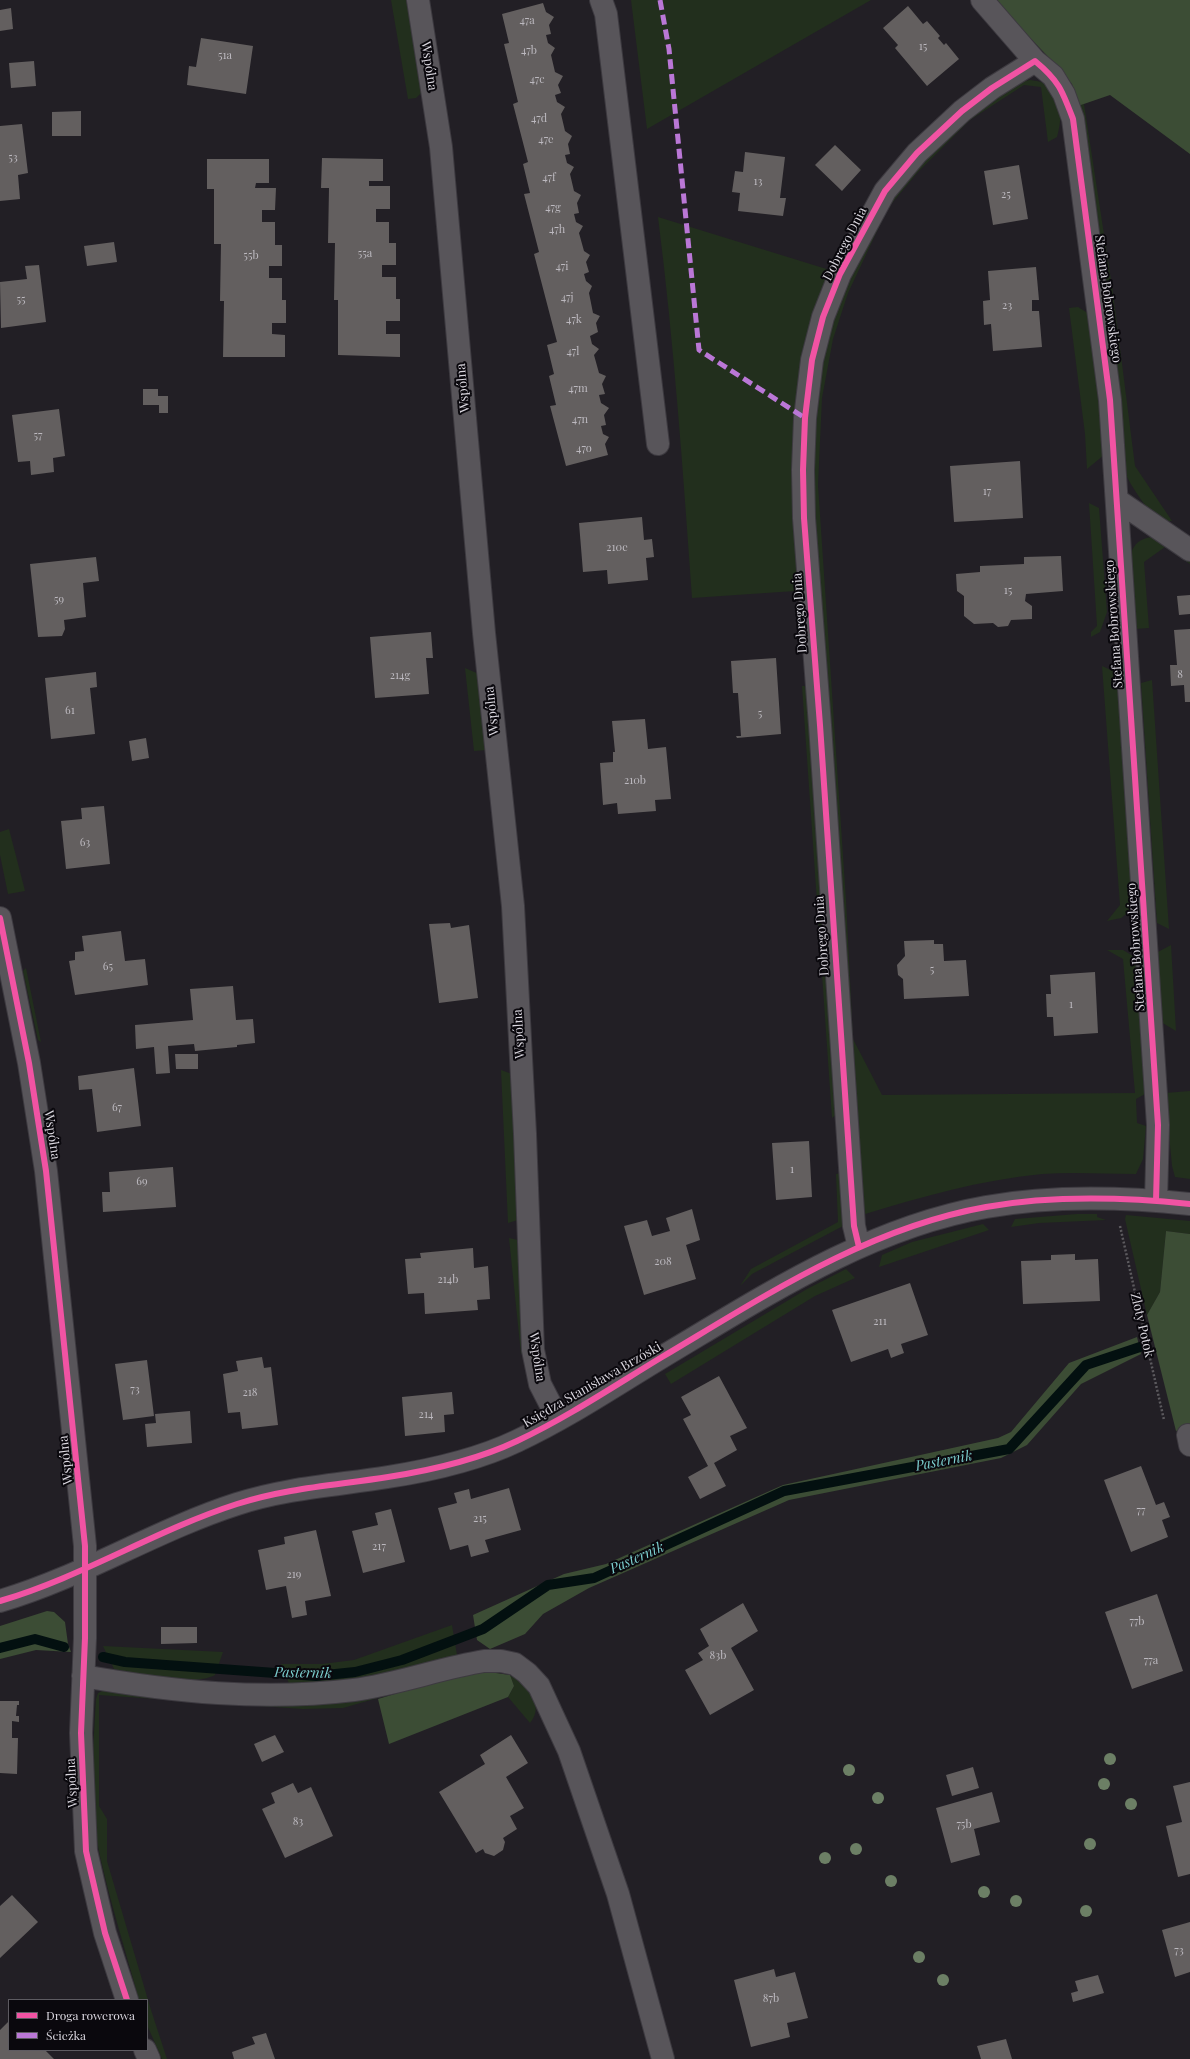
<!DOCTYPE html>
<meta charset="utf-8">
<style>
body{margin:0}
#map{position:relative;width:1190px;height:2059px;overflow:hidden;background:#221f25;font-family:"Playfair Display",serif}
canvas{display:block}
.legend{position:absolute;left:8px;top:1999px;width:140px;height:52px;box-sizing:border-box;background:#0a080d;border:1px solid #5d5b61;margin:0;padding:5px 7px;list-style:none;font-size:12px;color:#dad7df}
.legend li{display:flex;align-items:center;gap:8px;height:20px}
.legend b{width:20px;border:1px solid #5d5b61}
</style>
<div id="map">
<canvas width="1190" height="2059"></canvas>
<ul class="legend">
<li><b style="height:5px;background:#f153a3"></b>Droga rowerowa</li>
<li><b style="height:5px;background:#ba77d6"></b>Ścieżka</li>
</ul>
</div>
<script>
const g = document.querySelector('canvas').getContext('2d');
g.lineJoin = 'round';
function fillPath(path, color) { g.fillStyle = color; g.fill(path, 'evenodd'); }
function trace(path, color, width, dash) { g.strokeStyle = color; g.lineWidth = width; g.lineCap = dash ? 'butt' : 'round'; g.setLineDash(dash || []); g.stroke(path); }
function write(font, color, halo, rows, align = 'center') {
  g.font = font + ' "Playfair Display",serif'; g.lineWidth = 4; g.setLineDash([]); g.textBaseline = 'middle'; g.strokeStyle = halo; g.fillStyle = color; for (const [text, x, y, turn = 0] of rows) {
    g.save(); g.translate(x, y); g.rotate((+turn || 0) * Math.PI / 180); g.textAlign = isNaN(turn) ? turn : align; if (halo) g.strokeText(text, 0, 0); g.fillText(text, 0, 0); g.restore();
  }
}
fillPath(new Path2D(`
 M391 0H406L425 89 416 98 408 99Z
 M631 0H871L647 129Z
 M1030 80C1038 81 1050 83 1055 91 1063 103 1061 124 1057 137L1048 142 1041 87 1024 85 970 120 918 172 888 208 848 293 833 339 822 398 818 485 846 900 853 1039 882 1095 1135 1093 1123 959 1107 950H1123L1138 959 1147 1093 1136 1099 1137 1123 1146 1126 1143 1159 1136 1174C1105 1174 1073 1172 1042 1174 980 1180 921 1197 862 1215L811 471 820 360 846 276 891 195 966 117 1016 83Z
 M1084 104 1113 293 1135 466 1172 521C1169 521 1165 522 1162 521 1151 517 1132 487 1127 477L1078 106Z
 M658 217 833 271 817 314 803 587 795 591 692 598C683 471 674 343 658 217Z
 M1078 307 1091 315 1106 446 1104 455 1087 469 1085 434 1069 308Z
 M1089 503 1099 508 1107 612 1100 632 1091 637V632L1097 626Z
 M1152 537 1190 558V564L1165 547 1144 562 1149 628 1134 629 1130 555C1135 543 1139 539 1152 537Z
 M1102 666 1113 671 1120 691 1134 908 1121 918 1107 921 1120 905Z
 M465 668 479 674 487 750 474 751Z
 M1152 680 1169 929 1157 923 1141 683Z
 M802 686H809L838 1113 832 1118Z
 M9 829 25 891 8 894 0 855V832Z
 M1171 945 1176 1031 1161 1022 1156 953Z
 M26 968 41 1042 38 1040 23 971Z
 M501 1070 512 1074 518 1220 508 1223Z
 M1190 1091V1179L1175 1177 1172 1166 1165 1093Z
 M842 1173 843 1226 752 1274 740 1286 751 1269 838 1222 836 1174Z
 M1077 1214H1097V1217L1106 1220 1039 1223 1011 1227 1015 1219Z
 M1126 1215 1190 1221V1234L1166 1231 1160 1292 1147 1315 1125 1219Z
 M983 1224 989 1230 879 1267 882 1255 912 1242Z
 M509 1238 518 1240 524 1352 521 1354Z
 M846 1269 855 1278 815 1296 671 1384 665 1374 807 1289Z
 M452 1625 457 1655 440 1662 380 1677 290 1686 281 1664H322L354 1660Z
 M103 1646 223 1652 215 1675C192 1687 140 1674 114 1669Z
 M461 1674 343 1708 303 1709 99 1695V1806L107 1819V1861L151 2010 167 2059H162L147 2025V2000H139C126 1952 111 1905 100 1856 89 1805 93 1751 96 1699L98 1693 107 1689 167 1697Z
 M510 1675C526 1685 546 1704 530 1723L508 1697 514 1686Z`), '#222f1d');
fillPath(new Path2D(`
 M994 0H1190V154L1110 95 1078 106 1072 84 1056 65Z
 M1166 1231 1190 1234V1427L1176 1431 1147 1315 1160 1292Z
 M1137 1337 1141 1354 1081 1384 1027 1445 1001 1458 789 1500 589 1588 543 1614 525 1634 490 1649 477 1640 473 1615 564 1574 606 1564 783 1485 998 1438 1011 1432 1069 1363Z
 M47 1611 54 1612 65 1622 68 1644 71 1652 36 1650 0 1659V1626Z
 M482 1671 510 1675 514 1686 508 1697 389 1744 378 1699 461 1674Z`), '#3c4d35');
trace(new Path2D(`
 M0 1648 35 1639 64 1647
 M103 1657 125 1662 316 1676 355 1672 402 1660 483 1629 548 1585 594 1578 784 1491 1009 1449 1086 1365 1140 1347`), '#031010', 10);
fillPath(new Path2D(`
 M543 3 546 12 554 17 549 25 551 34 546 35 548 43 555 48 551 55 555 72 563 76 558 85 561 93 555 95 557 102 565 107 561 114 565 131 572 136 568 144 570 154 565 155 567 163 574 167 570 174 574 191 581 195 577 203 579 213 574 214 576 222 583 226 579 233 584 251 590 255 586 262 589 272 584 274 586 281 592 286 589 293 593 313 600 316 596 323 598 332 590 336 592 344 599 349 594 355 599 373 606 376 602 384 605 394 599 395 601 403 609 408 604 415 606 425 601 426 603 434 609 437 605 444 608 455 566 466 550 406 556 405 549 376 554 374 547 345 557 342 534 254 539 252 524 194 530 193 523 164 528 162 513 104 518 102 504 44 509 43 502 14Z
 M908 6 923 24 927 21 940 36 938 38 944 45 946 43 959 59 927 86 895 48 898 45 883 28Z
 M11 8 13 29 0 31V10Z
 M201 38 253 46 246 94 187 85 189 66 196 67Z
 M34 61 36 86 11 88 9 63Z
 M81 111V136H52V112Z
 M22 124 28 173 18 175 20 199 0 201V126Z
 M835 145 861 170 842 191 815 165Z
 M745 152 785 157 780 198H786L783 216 738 211 740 193 732 192 735 171 743 172Z
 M322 158 383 159V181H369V186H390V209H376V222H389V243H396V265H382V277H396V299H400V321H386V334H400V357L338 355V300H334L335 243H328L329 188H321Z
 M207 159H269V183H256L255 188H276L275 210H262V222H275V245H282V266H269V278H282V300H286V323H272V334L285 335V357H223L224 301H220L221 244H214V189H207Z
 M1019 165 1028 219 993 225 984 171Z
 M114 242 117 262 87 266 84 246Z
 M39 265 46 322 1 328 0 282 27 279 25 266Z
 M1036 267 1039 300H1032V311H1039L1042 347 993 351 991 324 984 325 983 301 990 300 988 271Z
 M143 389H158V396H168V413H159V405H143Z
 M59 409 65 456 53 458 54 472 31 475 30 461 18 462 12 415Z
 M1020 461 1023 518 954 522 950 466Z
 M642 517 644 540 652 539 654 557 646 558 648 580 608 584 607 570 583 572 579 523Z
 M1061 556 1063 591 1026 594 1025 601 1032 606V619L1011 620 1008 626 998 627 993 623 974 624 964 616V596L957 591 956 574 980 572V566L1024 564V557Z
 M96 557 99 581 83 583 86 617 64 620 65 629 62 636 38 637 30 564Z
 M1190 595V614L1179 615 1177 596Z
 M1190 629V702H1185L1184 685 1171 686 1170 665H1177L1174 630Z
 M431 632 433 658H426L429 694 375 698 370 637Z
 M776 658 781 734 737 738 736 736H741L738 693H733L731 661Z
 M96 672 97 687 90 688 95 734 51 739 45 678Z
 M645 719 648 749 666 747 671 799 655 800 656 811 618 814 617 803 603 805 600 763 613 762V752H615L612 721Z
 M146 738 149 758 132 761 129 741Z
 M104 806 110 864 66 869 61 821 82 819 81 808Z
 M450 923 451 928 469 925 478 998 439 1003 429 924Z
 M121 931 125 961 145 959 148 985 75 995 69 961 75 960V952L84 951 82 936Z
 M934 940V944H943L944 961 966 960 969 996 904 999 903 979 898 975 897 965 905 956 904 941Z
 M1095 972 1098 1033 1054 1036 1053 1017H1047L1046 994H1051L1050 975Z
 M233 986 236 1020 253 1019 255 1043 237 1045V1047L195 1051 194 1044 168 1046 170 1073 156 1074 154 1047 136 1049 135 1025 193 1020 190 989Z
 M175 1054H198V1069H176Z
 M134 1068 141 1126 97 1132 92 1089 79 1090 78 1076Z
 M809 1141 812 1197 776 1200 772 1143Z
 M173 1167 176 1207 103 1212 102 1192H110L109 1172Z
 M692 1209 700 1240 686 1245 696 1279 644 1295 624 1226 647 1220 652 1236 670 1231 666 1218Z
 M473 1248 474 1268 488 1266 490 1299 477 1300 478 1310 425 1314 424 1293 408 1294 405 1259 421 1258 420 1253Z
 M1075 1254V1260L1098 1259 1100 1301 1023 1304 1021 1261 1051 1260V1255Z
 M910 1283 928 1335 901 1344 904 1353 891 1358 888 1349 851 1362 832 1310Z
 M262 1357 264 1368 271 1367 278 1425 242 1429 240 1412 228 1413 223 1374 238 1371 236 1361Z
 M147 1360 154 1416 123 1420 115 1364Z
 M719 1376 747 1428 730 1436 737 1450 714 1463 726 1486 700 1499 688 1477 708 1466 683 1419 691 1415 681 1397Z
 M452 1392 454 1414 444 1415 445 1432 405 1436 402 1397Z
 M190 1411 192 1443 147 1447 145 1424 156 1423 155 1414Z
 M1141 1466 1156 1505 1164 1502 1170 1517 1162 1520 1168 1537 1131 1552 1104 1480Z
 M509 1488 521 1530 485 1540 489 1552 471 1557 468 1545 450 1550 438 1508 457 1503 454 1493 469 1489 471 1499Z
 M391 1509 405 1562 363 1573 352 1531 378 1525 375 1513Z
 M316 1530 331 1596 305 1601 307 1615 292 1618 286 1586 266 1590 258 1550 285 1544 284 1537Z
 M1157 1594 1183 1671 1132 1689 1105 1612Z
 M743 1603 758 1631 731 1648 754 1690 710 1715 685 1670 703 1660 698 1653 709 1646 700 1629Z
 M161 1627H197V1643L161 1644Z
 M0 1701H19V1705H17L16 1716H19V1722L12 1721V1738H18L17 1774 0 1773Z
 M275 1735 284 1752 262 1762 254 1744Z
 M511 1735 528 1763 506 1777 524 1808 510 1816 517 1829 503 1838 505 1842 503 1850 494 1856 485 1853 483 1849 476 1853 439 1792 485 1764 480 1755Z
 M973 1767 979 1788 952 1796 946 1775Z
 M1190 1782V1874L1178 1877 1166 1826 1182 1822 1173 1786Z
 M293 1783 298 1793 311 1787 333 1836 285 1858 262 1809 275 1803 271 1793Z
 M992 1792 1000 1822 974 1829 980 1855 951 1863 936 1808Z
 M12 1895 38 1922 0 1958V1906Z
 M1190 1922V1972L1175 1977 1162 1930Z
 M774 1969 776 1977 795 1972 808 2018 787 2023 790 2037 751 2047 734 1980Z
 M1098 1975 1104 1993 1073 2002 1071 1993 1078 1991 1075 1981Z
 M9 2021V2050H45L54 2059H0V2030Z
 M266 2033 275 2059H234L232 2052 255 2044 252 2037Z
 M1006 2039 1012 2059H981L977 2046Z`), '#635f5f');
const minor = new Path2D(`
 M418 0 441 147 484 633 513 906 525 1134 533 1350 540 1384 558 1419
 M601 0 606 14 658 444
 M982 0 1035 61 1053 76 1064 94 1073 119 1110 400 1158 1125 1156 1201
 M1117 500 1190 550
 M0 918 29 1063 46 1171 85 1546V1638L81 1733 86 1851 105 1933 127 2000
 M859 1247 854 1226 820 725 804 518 803 470 805 418 812 360 823 317 840 274 885 191 917 153 962 111 992 88 1035 61
 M1188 1435 1190 1445
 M0 1601C82 1577 156 1530 237 1504 286 1488 338 1485 388 1477 433 1470 477 1460 517 1441 568 1417 614 1386 662 1357 763 1297 867 1228 986 1207 1053 1195 1122 1197 1190 1204
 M83 1676C173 1692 263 1701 354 1690 398 1684 441 1668 484 1661H501L515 1664 527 1673 539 1686 569 1751 618 1894 663 2059
 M145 2050 149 2059`);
trace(minor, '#3d3a40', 24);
trace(new Path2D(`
 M1120 1226 1164 1420`), '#5c5a5e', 2.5, [2, 2]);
trace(minor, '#58555a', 22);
trace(new Path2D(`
 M660 0 669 49 699 350 805 418`), '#ba77d6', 5, [10, 5]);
trace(new Path2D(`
 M0 918 29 1063 46 1171 85 1546V1638L81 1733 86 1851 105 1933 127 2000
 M859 1247 854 1226 820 725 804 518 803 470 805 418 812 360 823 317 840 274 885 191 917 153 962 111 992 88 1035 61C1059 81 1062 90 1073 119L1110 400 1158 1125 1156 1201
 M0 1601C82 1577 156 1530 237 1504 286 1488 338 1485 388 1477 433 1470 477 1460 517 1441 568 1417 614 1386 662 1357 763 1297 867 1228 986 1207 1053 1195 1122 1197 1190 1204`), '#f153a3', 6);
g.fillStyle = '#6c7f65';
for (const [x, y] of [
 [1110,1759],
 [849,1770],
 [1104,1784],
 [878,1798],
 [1131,1804],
 [1090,1844],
 [856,1849],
 [825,1858],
 [891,1881],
 [984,1892],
 [1016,1901],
 [1086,1911],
 [919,1957],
 [943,1980]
]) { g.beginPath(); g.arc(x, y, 6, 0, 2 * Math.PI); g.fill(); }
write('11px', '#bcb9bf', null, [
 ["47a",527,21],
 ["15",923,47],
 ["47b",529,51],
 ["51a",225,56],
 ["47c",537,80],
 ["47d",539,119],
 ["47e",546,140],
 ["53",13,158],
 ["47f",549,178],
 ["13",758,182],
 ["25",1006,195],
 ["47g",553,208],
 ["47h",557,230],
 ["55a",365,254],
 ["55b",251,256],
 ["47i",562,267],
 ["47j",567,298],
 ["55",21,300],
 ["23",1007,306],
 ["47k",574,320],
 ["47l",573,352],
 ["47m",578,389],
 ["47n",580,420],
 ["57",38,436],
 ["47o",584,449],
 ["17",987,492],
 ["210e",617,548],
 ["15",1008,591],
 ["59",59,600],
 ["8",1180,675],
 ["214g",400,676],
 ["61",70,711],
 ["5",760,714],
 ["210b",635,781],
 ["63",85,843],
 ["65",108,967],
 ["5",932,970],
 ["1",1071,1005],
 ["67",117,1108],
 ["1",792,1170],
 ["69",142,1182],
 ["208",663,1262],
 ["214b",448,1280],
 ["211",880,1322],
 ["73",135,1390],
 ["218",250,1393],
 ["214",426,1415],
 ["77",1141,1511],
 ["215",480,1519],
 ["217",379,1547],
 ["219",294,1575],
 ["77b",1137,1622],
 ["83b",718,1656],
 ["77a",1151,1661],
 ["83",298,1822],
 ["75b",964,1825],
 ["73",1179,1951],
 ["87b",771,1999]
]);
write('13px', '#dad7df', '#0a080d', [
 ["Wspólna",429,66,81],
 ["Dobrego Dnia",845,244,-63],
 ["Stefana Bobrowskiego",1108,299,82],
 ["Wspólna",463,388,-95],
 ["Dobrego Dnia",800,613,-94],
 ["Stefana Bobrowskiego",1114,624,-94],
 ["Wspólna",492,711,-96],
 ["Dobrego Dnia",822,936,-94],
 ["Stefana Bobrowskiego",1136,947,-94],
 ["Wspólna",519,1034,-93],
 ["Wspólna",52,1135,81],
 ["Złoty Potok",1142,1325,77],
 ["Wspólna",537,1357,81],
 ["Księdza Stanisława Brzóski",592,1385,-30],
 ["Wspólna",66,1460,-96],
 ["Wspólna",72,1783,-93]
]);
write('italic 14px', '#7ccfcf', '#0a080d', [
 ["Pasternik",944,1461,-11],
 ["Pasternik",637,1558,-24],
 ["Pasternik",303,1673,1]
]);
</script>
